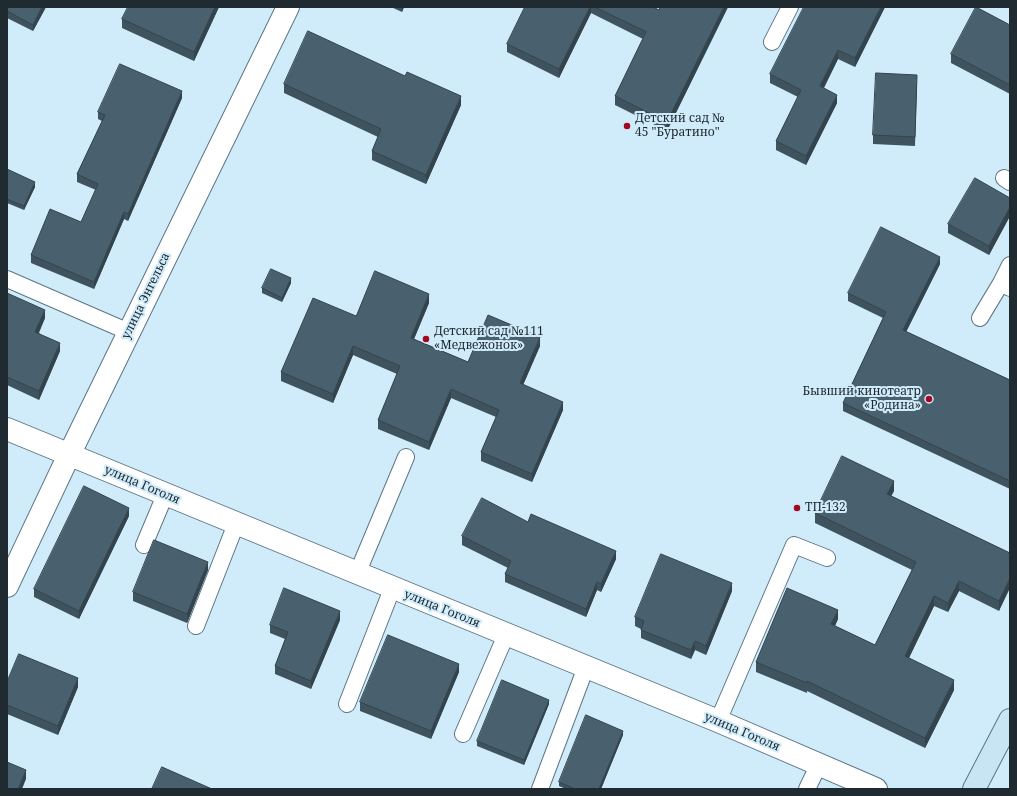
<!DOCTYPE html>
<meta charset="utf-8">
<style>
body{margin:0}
#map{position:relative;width:1017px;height:796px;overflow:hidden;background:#d0ecfb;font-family:"Noto Serif",serif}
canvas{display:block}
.frame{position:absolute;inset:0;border:8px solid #202b31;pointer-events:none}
</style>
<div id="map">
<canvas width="1017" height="796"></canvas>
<div class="frame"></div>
</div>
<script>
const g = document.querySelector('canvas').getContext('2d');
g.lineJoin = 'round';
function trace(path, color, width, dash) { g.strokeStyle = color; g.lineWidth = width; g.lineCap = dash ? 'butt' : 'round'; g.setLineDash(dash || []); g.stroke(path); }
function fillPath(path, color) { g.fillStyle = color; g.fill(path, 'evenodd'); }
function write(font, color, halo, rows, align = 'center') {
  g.font = font + ' "Noto Serif",serif'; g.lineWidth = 4; g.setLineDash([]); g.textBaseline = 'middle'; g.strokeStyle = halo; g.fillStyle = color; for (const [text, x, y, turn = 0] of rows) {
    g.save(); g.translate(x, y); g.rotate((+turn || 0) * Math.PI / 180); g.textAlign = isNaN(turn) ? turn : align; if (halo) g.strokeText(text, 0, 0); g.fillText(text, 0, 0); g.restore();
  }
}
const lane = new Path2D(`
 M772 42 790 7
 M1004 178 1010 182
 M1010 265 1001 283 1010 288
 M7 279 129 332
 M980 318 1001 283
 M144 545 165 495
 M357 574 406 457
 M196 626 236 524
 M347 704 392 589
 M718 721 794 545 827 558
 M463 734 506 635
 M540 789 586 667
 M807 789 819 764`);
const street = new Path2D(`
 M7 429 718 721 876 789
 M7 586 69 455 288 7`);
const secondary = new Path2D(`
 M974 789 1010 720`);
trace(lane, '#5d7684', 18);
trace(street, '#5d7684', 24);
trace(secondary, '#5d7684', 24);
trace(lane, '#fff', 16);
trace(street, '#fff', 22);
trace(secondary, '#c7e5f3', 22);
fillPath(new Path2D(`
 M7 7H46L33 31 7 18Z
 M219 7 194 61 122 28V19Z
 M391 7H404L402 12Z
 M525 7H653L659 10 728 7 667 131 615 105V96L643 39 591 13 559 78 507 52V44Z
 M885 7 855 67 838 59 824 88 837 103 806 165 776 150V141L798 97 770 83V74Z
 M1010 25V94L951 63V54Z
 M284 84 461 105 426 184 372 160V151L378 137 284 93Z
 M917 84 915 146 873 144V135Z
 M182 98 128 221 124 219 94 289 31 263V255L81 222 96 190 77 182V174L102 121 98 119V112Z
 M7 169 35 187 24 210 7 203Z
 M1010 198V216L989 255 948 233V224Z
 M940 264 906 332 1010 380V489L843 411V403L883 318 848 301V293Z
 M291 283 282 302 262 293V288Z
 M7 293 45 318 39 333 60 351 39 400 7 385Z
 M429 303 414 339 468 362 540 346 523 385 563 410 532 482 481 461V452L496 417 451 398 429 450 378 429V420L397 374 353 355 333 403 281 381V372L356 316Z
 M894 491 891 496 1010 553 999 611 959 591 948 612 934 606 909 658 954 690 925 748 807 691V693L756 672V662L838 619 835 626 875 645 912 570 815 523V513Z
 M129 516 79 619 34 597V589Z
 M528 522 616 559 601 592 597 590 586 617 505 582V574L508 568 462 545V536Z
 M208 570 187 623 133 601V592Z
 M732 591 706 655 695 650 691 659 641 638V629L635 626V617Z
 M340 620 311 689 275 674V666L285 639 270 633V625Z
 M459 672 431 739 360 711V702Z
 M7 682 78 687 58 735 7 714Z
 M549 704 524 765 477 746V741Z
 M623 735 601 789H566L559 786V782Z`), '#3f535f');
fillPath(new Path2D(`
 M42 7H46L33 31V25Z
 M215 7H219L194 61V52Z
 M402 7H404L402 12Z
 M590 7H591V13L559 78V69Z
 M724 7H728L667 131V122Z
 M881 7H885L855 67V58Z
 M838 50V59L820 95V86Z
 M182 91V98L128 221V214Z
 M837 95V103L806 165V156Z
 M461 96V105L426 184V175Z
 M35 182V187L24 210V206Z
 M1010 207V216L989 255V246Z
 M124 212V219L94 289V282Z
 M940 257V264L903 338V330Z
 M291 278V283L282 302V298Z
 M429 294V303L411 346V338Z
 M45 310V318L35 340V332Z
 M540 337V346L520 392V383Z
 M60 343V351L39 400V391Z
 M353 346V355L333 403V394Z
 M451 389V398L429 450V442Z
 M563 402V410L532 482V474Z
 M894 481V491L887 504V494Z
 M129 508V516L79 619V611Z
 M616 551V559L601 592V584Z
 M208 562V570L187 623V614Z
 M1010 578V588L999 611V601Z
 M959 581V591L948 612V603Z
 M597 582V590L586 617V609Z
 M732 583V591L706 655V646Z
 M934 596V606L905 666V656Z
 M838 610V619L831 634V624Z
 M340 611V620L311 689V681Z
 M695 641V650L691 659V650Z
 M459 664V672L431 739V731Z
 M78 678V687L58 735V726Z
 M954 680V690L925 748V738Z
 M549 700V704L524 765V760Z
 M623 731V735L601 789H599Z
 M26 770V779L22 789H18Z`), '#33444d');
const building = new Path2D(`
 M7 7H42L33 25 7 11Z
 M128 7H215L194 52 122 19Z
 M525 7H590L559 69 507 44Z
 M595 7H653L659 10 660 7H724L667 122 615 96 646 32Z
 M804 7H881L855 58 838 50 820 86 837 95 806 156 776 141 801 90 770 74Z
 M976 7 1010 25V85L951 54Z
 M308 31 405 76 407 72 461 96 426 175 372 151 381 129 284 84Z
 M120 64 182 91 128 214 124 212 94 282 31 255 50 209 81 222 98 184 77 174 105 115 98 112Z
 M876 73 917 75 915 137 873 135Z
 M7 169 35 182 24 206 7 199Z
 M975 178 1010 198V207L989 246 948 224Z
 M881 227 940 257 903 330 1010 380V481L843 403 886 312 848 293Z
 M271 269 291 278 282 298 262 288Z
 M375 271 429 294 411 338 468 362 488 315 540 337 520 383 563 402 532 474 481 452 499 410 451 389 429 442 378 420 400 366 353 346 333 394 281 372 313 298 356 316Z
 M7 293 45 310 35 332 60 343 39 391 7 377Z
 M842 456 894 481 887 494 1010 553V578L999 601 959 581 948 603 934 596 905 656 954 680 925 738 807 681V683L756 662 787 588 838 610 831 624 875 645 916 562 815 513Z
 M84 486 129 508 79 611 34 589Z
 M482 498 528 522 531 514 616 551 601 584 597 582 586 609 505 574 511 561 462 536Z
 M154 540 208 562 187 614 133 592Z
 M661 554 732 583 706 646 695 641 691 650 641 630 644 621 635 617Z
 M284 588 340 611 311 681 275 666 288 632 270 625Z
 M388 635 459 664 431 731 360 702Z
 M19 654 78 678 58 726 7 705V682Z
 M502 680 549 700 524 760 477 741Z
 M586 715 623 731 599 789H573V788L559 782Z
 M7 762 26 770 18 789H7Z
 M162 767 212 789H152Z`);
fillPath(building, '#49616e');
trace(building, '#33444d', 1);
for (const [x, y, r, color] of [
 [627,126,4,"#a30721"],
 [426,339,4,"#a30721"],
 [929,399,4,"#a30721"],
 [797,508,4,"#a30721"]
]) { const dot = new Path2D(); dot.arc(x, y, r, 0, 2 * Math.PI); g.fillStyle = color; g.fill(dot); trace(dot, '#d0ecfb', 1.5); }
write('12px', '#202b31', '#d0ecfb', [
 ["Детский сад №",635,119],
 ["45 \"Буратино\"",635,133],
 ["Детский сад №111",434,332],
 ["«Медвежонок»",434,346],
 ["Бывший кинотеатр",921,392,"right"],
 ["«Родина»",921,406,"right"],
 ["ТП-132",805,508]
], 'left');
write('12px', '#202b31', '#d0ecfb', [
 ["улица Энгельса",146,296,-64],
 ["улица Гоголя",142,485,23],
 ["улица Гоголя",442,609,22],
 ["улица Гоголя",742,732,23]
]);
</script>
